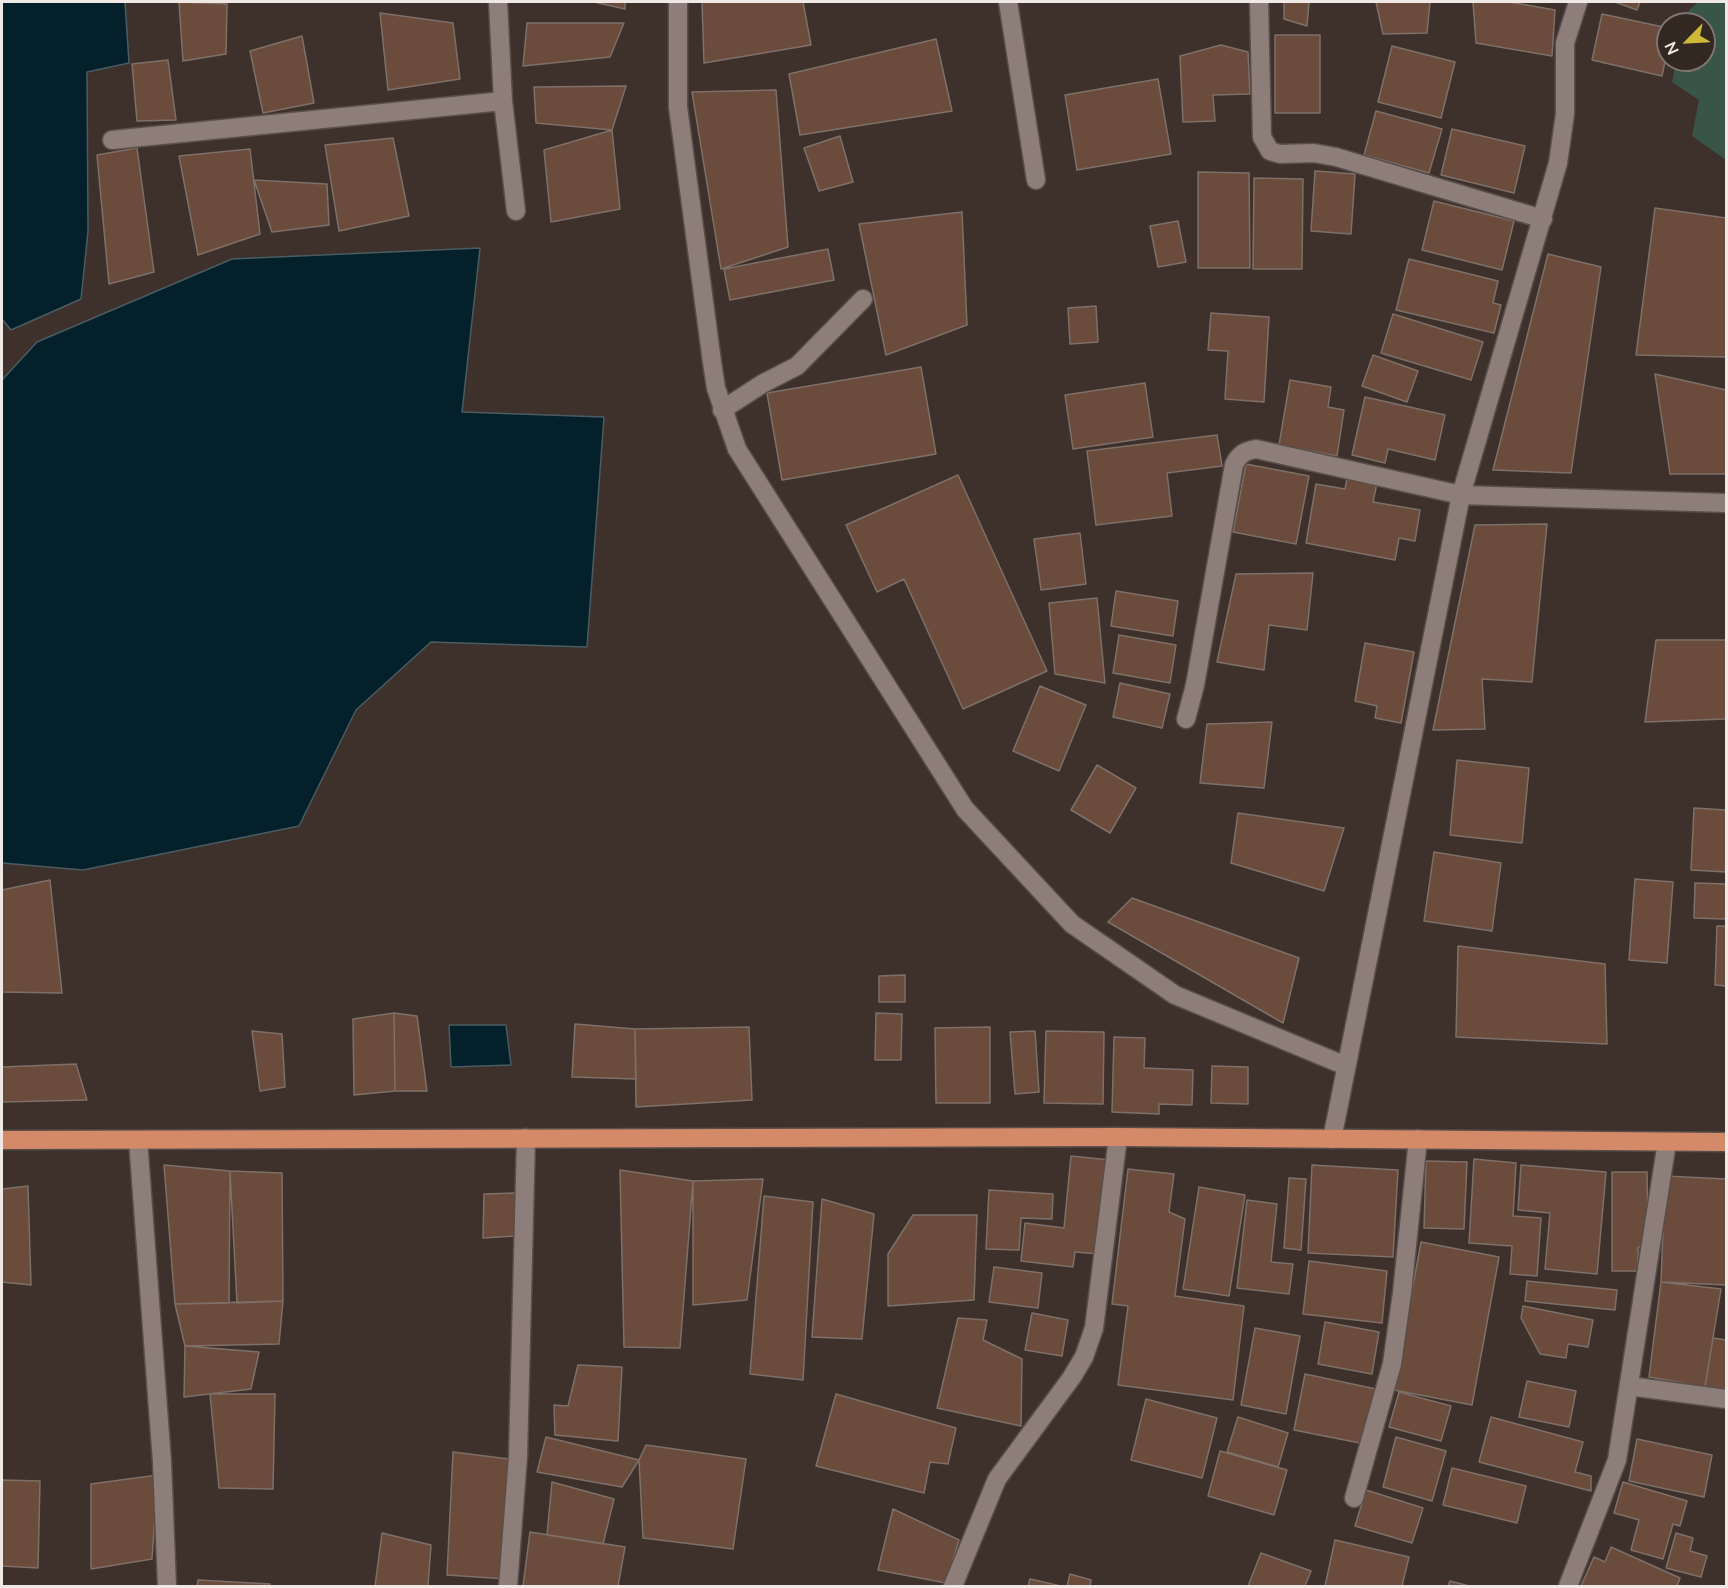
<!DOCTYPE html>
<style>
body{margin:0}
#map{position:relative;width:1728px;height:1588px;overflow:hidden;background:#3e312c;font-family:Mulish,sans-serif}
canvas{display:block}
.frame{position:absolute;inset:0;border:3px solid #f0e8e4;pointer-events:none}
.north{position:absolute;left:1656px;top:12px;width:60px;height:60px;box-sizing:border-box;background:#332722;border:2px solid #7f7470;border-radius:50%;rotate:246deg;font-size:16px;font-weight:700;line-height:24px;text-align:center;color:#f0e8e4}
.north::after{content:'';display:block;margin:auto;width:21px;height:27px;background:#ceb938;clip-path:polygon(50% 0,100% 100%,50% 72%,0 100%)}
</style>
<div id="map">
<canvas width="1728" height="1588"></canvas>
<div class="frame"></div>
<div class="north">N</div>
</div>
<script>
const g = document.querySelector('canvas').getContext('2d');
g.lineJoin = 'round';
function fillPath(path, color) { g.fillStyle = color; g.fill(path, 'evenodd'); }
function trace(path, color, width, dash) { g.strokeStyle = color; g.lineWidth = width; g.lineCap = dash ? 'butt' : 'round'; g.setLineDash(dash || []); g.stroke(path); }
fillPath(new Path2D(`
 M1698 2H1726V160L1692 136 1699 100 1672 82 1677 60H1704V24H1685L1689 10Z`), '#385548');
const water = new Path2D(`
 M2 2H125L129 63 87 72 88 231 81 299 11 330 2 319Z
 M480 248 462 412 604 417 587 647 431 642 356 710 299 826 83 870 2 863V380L37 342 232 259Z
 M449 1025H506L511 1065 451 1067Z`);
fillPath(water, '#03202b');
trace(water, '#4a5c62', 1.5);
const building = new Path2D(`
 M179 2 227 4 226 54 183 61Z
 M594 2H625V9Z
 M702 2H803L811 45 704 63Z
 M1284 2H1309L1307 26 1284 19Z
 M1376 2H1430L1427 33 1383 34Z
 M1473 2H1509L1555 10 1552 56 1476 43Z
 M1615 2H1640L1637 10Z
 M380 13 453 23 460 79 388 90Z
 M1602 14 1668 28V47L1662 76 1592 60Z
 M527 23H624L610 57 523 66Z
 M1275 35H1320V113H1275Z
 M302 36 314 103 263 113 250 51Z
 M936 39 952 111 800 135 789 74Z
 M1221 45 1248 52 1250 94 1213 95 1215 121 1183 122 1180 56Z
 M1392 46 1455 62 1441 118 1378 102Z
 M168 60 176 120 137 121 132 64Z
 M1158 79 1171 154 1077 170 1065 95Z
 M626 86 612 130 536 123 534 87Z
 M776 90 788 247 721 269 692 92Z
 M1376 111 1442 129 1429 173 1364 155Z
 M1452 129 1525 146 1514 193 1441 175Z
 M612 130 620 209 551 222 544 150Z
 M840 136 853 182 819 191 804 148Z
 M393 138 409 216 339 231 325 145Z
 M137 148 154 272 109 284 97 155Z
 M250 149 260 234 198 255 179 156Z
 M1315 171 1355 174 1351 234 1311 231Z
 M1198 172 1249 173 1250 268H1198Z
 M1254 178 1303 179 1302 269H1253Z
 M254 180 327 184 329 225 272 232Z
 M1434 201 1514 221 1502 270 1422 250Z
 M1655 208 1726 218V357L1636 355Z
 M962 212 967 325 886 355 859 224Z
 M1178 221 1186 262 1158 267 1150 226Z
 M828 249 834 280 730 300 724 269Z
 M1548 254 1601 267 1571 473 1493 470Z
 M1409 259 1498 281 1493 303 1501 305 1494 333 1396 310Z
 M1096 306 1098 342 1070 344 1068 308Z
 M1211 313 1269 317 1264 402 1225 399 1228 351 1208 350Z
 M1393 314 1483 342 1471 380 1381 353Z
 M1373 355 1418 371 1407 402 1362 386Z
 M921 367 936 454 782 480 767 393Z
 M1655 374 1726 390V474H1670Z
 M1290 380 1331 387 1328 407 1344 410 1337 456 1279 445Z
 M1145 383 1153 437 1073 449 1065 395Z
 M1365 397 1445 415 1435 460 1388 449 1385 463 1352 455Z
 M1217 435 1222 466 1167 473 1172 516 1096 525 1087 451Z
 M1246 464 1309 476 1296 544 1233 532Z
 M958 475 1047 671 963 709 904 579 877 592 846 525Z
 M1347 478 1377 483 1373 502 1420 510 1415 541 1399 538 1395 560 1306 543 1316 484 1345 489Z
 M1547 524 1532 682 1482 679 1485 729 1433 730 1475 525Z
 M1080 533 1086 584 1041 590 1034 539Z
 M1313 573 1307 630 1269 625 1264 670 1217 662 1236 574Z
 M1116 591 1178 601 1173 636 1111 626Z
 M1097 598 1105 683 1055 674 1049 603Z
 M1119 635 1176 645 1170 683 1113 673Z
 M1656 640H1726V719L1645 722Z
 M1365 643 1414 652 1401 723 1375 718 1377 706 1355 701Z
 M1120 683 1170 694 1162 728 1113 717Z
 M1040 686 1086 705 1059 771 1013 751Z
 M1272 722 1264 788 1200 783 1207 724Z
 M1457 760 1529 768 1522 843 1450 835Z
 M1097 765 1136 788 1110 833 1071 810Z
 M1694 808 1726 810V872L1691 870Z
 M1238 813 1344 828 1324 891 1231 863Z
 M1434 852 1501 863 1492 931 1424 921Z
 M1635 879 1673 882 1667 963 1629 960Z
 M50 880 62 993 2 992V890Z
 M1695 883 1726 884V919L1694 918Z
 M1132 898 1299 958 1283 1023 1108 922Z
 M1717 926H1726V986L1715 985Z
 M1458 946 1605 964 1607 1044 1456 1037Z
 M905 975V1002H879V976Z
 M394 1013 417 1016 427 1091H395Z
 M394 1013 395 1091 354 1095 353 1019Z
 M876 1013 902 1014 901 1060H875Z
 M575 1024 635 1029 636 1079 572 1077Z
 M749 1027 752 1100 636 1107 635 1029Z
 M990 1027V1103H936L935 1028Z
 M252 1031 282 1034 285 1087 260 1091Z
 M1035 1031 1039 1092 1015 1094 1010 1032Z
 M1046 1031 1104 1032 1103 1104 1044 1103Z
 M1114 1037 1145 1038 1144 1068 1193 1070 1192 1105 1159 1104V1114L1112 1112Z
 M76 1064 87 1100 2 1102V1067Z
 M1212 1066 1248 1067V1104L1211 1103Z
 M1071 1156 1110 1160 1099 1254 1075 1252 1073 1267 1021 1261 1025 1223 1064 1228Z
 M1474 1159 1516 1163 1513 1216 1541 1218 1537 1276 1510 1274 1512 1246 1469 1243Z
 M1426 1161 1467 1162 1464 1229 1424 1228Z
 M164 1165 230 1171 229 1303 175 1304Z
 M1312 1165 1398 1170 1393 1257 1308 1253Z
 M1521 1165 1606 1172 1597 1274 1545 1269 1550 1213 1518 1210Z
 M1128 1169 1174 1174 1169 1212 1185 1219 1175 1296 1244 1306 1233 1400 1118 1385 1128 1306 1112 1304Z
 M620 1170 693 1181 680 1348 624 1347Z
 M230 1171 282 1173 283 1301 237 1303Z
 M1612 1172H1647L1648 1247H1638V1271H1612Z
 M1665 1176 1726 1179V1285L1661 1282Z
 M1289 1178 1306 1179 1301 1250 1284 1248Z
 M763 1179 747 1300 693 1305V1181Z
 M28 1186 31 1285 2 1282V1189Z
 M1199 1187 1245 1195 1229 1296 1183 1289Z
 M989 1190 1053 1194 1052 1219 1021 1218 1019 1250 986 1249Z
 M515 1193V1236L483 1238 484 1194Z
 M764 1196 813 1202 803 1380 750 1374Z
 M822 1199 874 1214 862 1339 812 1337Z
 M1247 1200 1277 1204 1271 1262 1293 1264 1289 1294 1237 1288Z
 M913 1215H977L974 1300 888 1306V1254Z
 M1421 1242 1499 1257 1472 1405 1394 1390Z
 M1309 1261 1387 1271 1382 1323 1303 1314Z
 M994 1267 1042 1273 1038 1308 989 1302Z
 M1527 1281 1617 1290 1615 1310 1525 1301Z
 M1661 1282 1721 1289 1705 1387 1649 1377Z
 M283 1301 279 1344 185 1346 175 1304Z
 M1523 1306 1593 1320 1588 1347 1568 1344 1566 1358 1540 1354 1521 1318Z
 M1032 1313 1068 1320 1062 1356 1025 1350Z
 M958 1318 987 1320 983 1340 1022 1359 1021 1426 937 1408Z
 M1325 1322 1379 1332 1372 1374 1318 1364Z
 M1255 1328 1300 1336 1286 1414 1241 1405Z
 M1713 1338 1726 1340V1390L1705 1387Z
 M185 1346 259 1352 251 1389 184 1397Z
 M578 1365 622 1367 618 1441 555 1435 554 1405 568 1406Z
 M1305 1374 1376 1389 1365 1444 1294 1430Z
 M1527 1381 1576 1391 1569 1427 1519 1417Z
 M1399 1392 1451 1406 1441 1441 1389 1427Z
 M210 1394H275L273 1489 219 1488Z
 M836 1394 956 1428 948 1464 930 1462 924 1493 816 1466Z
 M1146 1399 1217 1418 1202 1478 1131 1460Z
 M1238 1417 1288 1433 1278 1467 1227 1452Z
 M1491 1417 1583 1442 1575 1472 1591 1476V1491L1479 1462Z
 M546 1437 639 1460 622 1487 537 1472Z
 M1396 1437 1446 1451 1432 1501 1383 1487Z
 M1637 1439 1712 1455 1704 1497 1629 1481Z
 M646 1445 746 1459 733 1549 643 1538 639 1460Z
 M1220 1451 1287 1470 1274 1515 1208 1496Z
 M453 1452 517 1460 507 1579 447 1575Z
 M1452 1468 1526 1486 1517 1523 1443 1505Z
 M158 1475 152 1559 91 1569V1484Z
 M2 1480 40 1481 38 1568 2 1566Z
 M552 1482 614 1499 603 1544 547 1535Z
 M1623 1482 1687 1501 1680 1526 1673 1524 1663 1559 1631 1550 1639 1520 1614 1513Z
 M1366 1490 1423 1508 1412 1543 1355 1526Z
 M893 1509 959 1540 946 1583 878 1570Z
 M530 1532 625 1547 618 1586H523Z
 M382 1533 431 1545 428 1586H375Z
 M1676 1533 1693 1538 1690 1551 1707 1556 1701 1577 1666 1568Z
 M1335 1540 1409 1557 1402 1586H1325Z
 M1611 1547 1680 1578 1677 1586H1581L1594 1557 1605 1562Z
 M1261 1553 1311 1571 1305 1586H1248Z
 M1070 1574 1091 1580 1090 1586H1067Z
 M1030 1579 1061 1586H1028Z
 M198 1580 270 1584 269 1586H197Z
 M1450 1581 1469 1586H1448Z`);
fillPath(building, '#6b4b3b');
trace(building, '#7e7069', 1.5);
const minor = new Path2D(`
 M498 2 503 101 516 211
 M678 2V107L712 362 716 388 737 449 965 809 1072 924 1175 995 1346 1066
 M1008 2 1036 180
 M1259 2 1262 137 1270 151 1280 154 1314 153 1336 157 1543 219
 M112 140 503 101
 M722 410 762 384 797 366 863 299
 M1186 719 1195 685 1234 465C1239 454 1245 451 1256 449L1461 495 1726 503
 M1332 1139 1461 495 1558 163 1565 114V43L1578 2
 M138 1140 162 1462 167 1586
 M1629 1386 1726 1399
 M1354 1498 1392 1364 1402 1293 1418 1139
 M508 1586 518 1456 526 1138
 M953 1586 997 1479 1072 1377 1084 1357 1094 1328 1118 1137
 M1568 1586 1617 1460 1667 1142`);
const highway = new Path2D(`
 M2 1140 1118 1137 1726 1142`);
trace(minor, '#594e4a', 21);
trace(highway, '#594e4a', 21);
trace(minor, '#8e7e79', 18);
trace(highway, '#d48968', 18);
</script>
